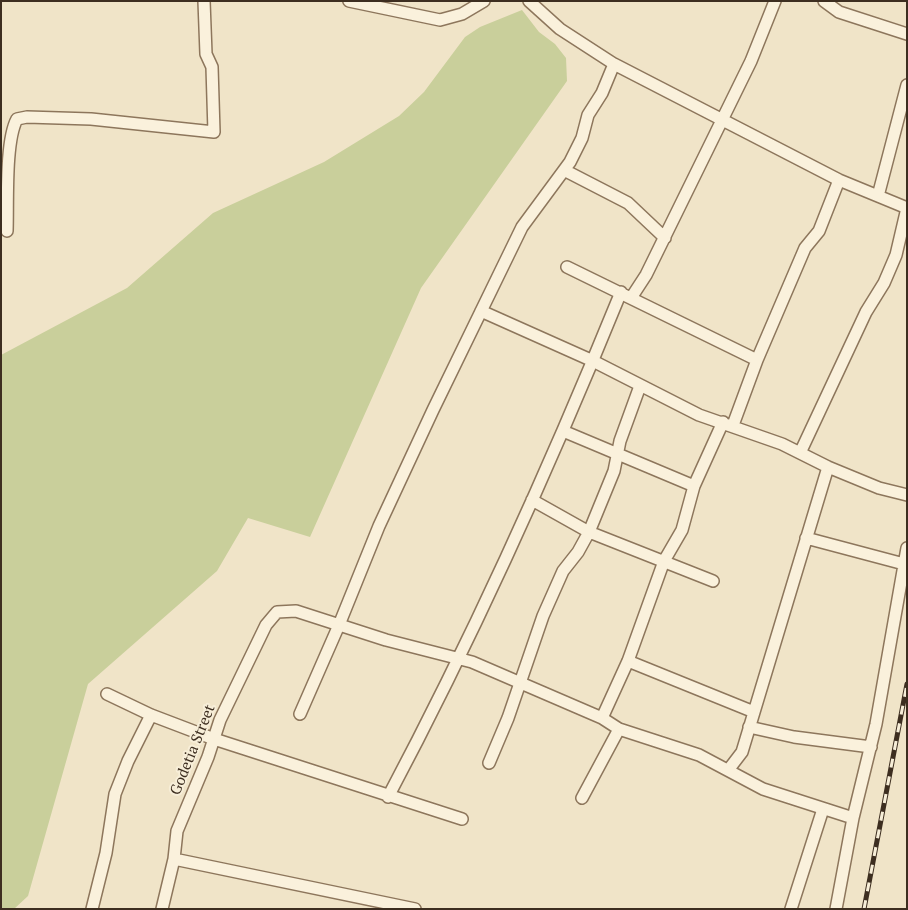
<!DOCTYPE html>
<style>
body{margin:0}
#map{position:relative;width:908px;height:910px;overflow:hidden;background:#f0e4c8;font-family:"PT Serif",serif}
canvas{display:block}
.frame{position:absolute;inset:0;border:2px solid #3d2e20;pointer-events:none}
</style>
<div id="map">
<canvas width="908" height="910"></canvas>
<div class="frame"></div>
</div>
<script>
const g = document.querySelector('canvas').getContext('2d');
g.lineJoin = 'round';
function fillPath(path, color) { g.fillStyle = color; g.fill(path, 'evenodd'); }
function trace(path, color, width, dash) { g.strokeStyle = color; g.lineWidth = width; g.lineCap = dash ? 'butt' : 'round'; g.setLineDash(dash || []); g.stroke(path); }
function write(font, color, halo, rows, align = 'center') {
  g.font = font + ' "PT Serif",serif'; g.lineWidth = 4; g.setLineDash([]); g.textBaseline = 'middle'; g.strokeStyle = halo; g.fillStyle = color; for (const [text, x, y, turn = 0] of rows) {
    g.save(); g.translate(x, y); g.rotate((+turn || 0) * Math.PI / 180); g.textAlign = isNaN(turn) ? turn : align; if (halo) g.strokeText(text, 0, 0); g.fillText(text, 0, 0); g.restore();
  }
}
fillPath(new Path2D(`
 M522 10 539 32 555 44 566 58 567 81 421 288 310 537 248 518 217 571 88 684 28 896 14 909H1V355L127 288 213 213 324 162 399 116 424 92 465 37 480 27Z`), '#c9cf9b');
const minor = new Path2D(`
 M349 1 440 20 462 14 484 1
 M529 1 560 29 614 64 839 180 907 208
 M824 1 839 12 907 34
 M564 170 628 203 665 238
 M878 196 907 85
 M7 231C8 203 5 141 17 119L27 117 91 119 214 132 212 67 206 54 204 1
 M567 267 757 360
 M631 298 646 275 751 61 775 1
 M481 311 593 361 699 415 782 444 828 467 879 488 907 495
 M733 425 757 360 805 248 819 231 839 180
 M563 431 694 486
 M800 453 866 312 884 283 896 255 907 208
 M532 500 589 532 713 581
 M806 538 904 564
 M628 661 754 712
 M107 694 151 715 214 739 462 819
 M300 714 339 625 379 526 433 410 522 227 570 162 582 138 588 115 602 93 614 64
 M602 718 628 661 664 561 682 530 694 486 723 422
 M749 727 794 737 871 747
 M489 763 508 718 543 616 563 571 578 552 589 532 614 471 620 441 640 386
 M729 769 742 752 828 467
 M388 797C475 633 551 464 621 292
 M582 798 619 729
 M174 859 415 909
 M92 909 106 853 115 794 128 761 151 715
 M162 909 174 859 177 831 208 757 220 720 266 625 277 612 296 611 386 640 472 662 602 718 619 729 699 755 763 789 853 818
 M791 909 823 809
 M836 909 853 818 876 724 907 548`);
trace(minor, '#8d765c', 14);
trace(minor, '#faf1dc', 11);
const rail = new Path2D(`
 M864 909 907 684`);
trace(rail, '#3d2e20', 5);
trace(rail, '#f7eed8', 3, [9]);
write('15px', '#3d2e20', '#f7eed8', [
 ["Godetia Street",193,750,-68]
]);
</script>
